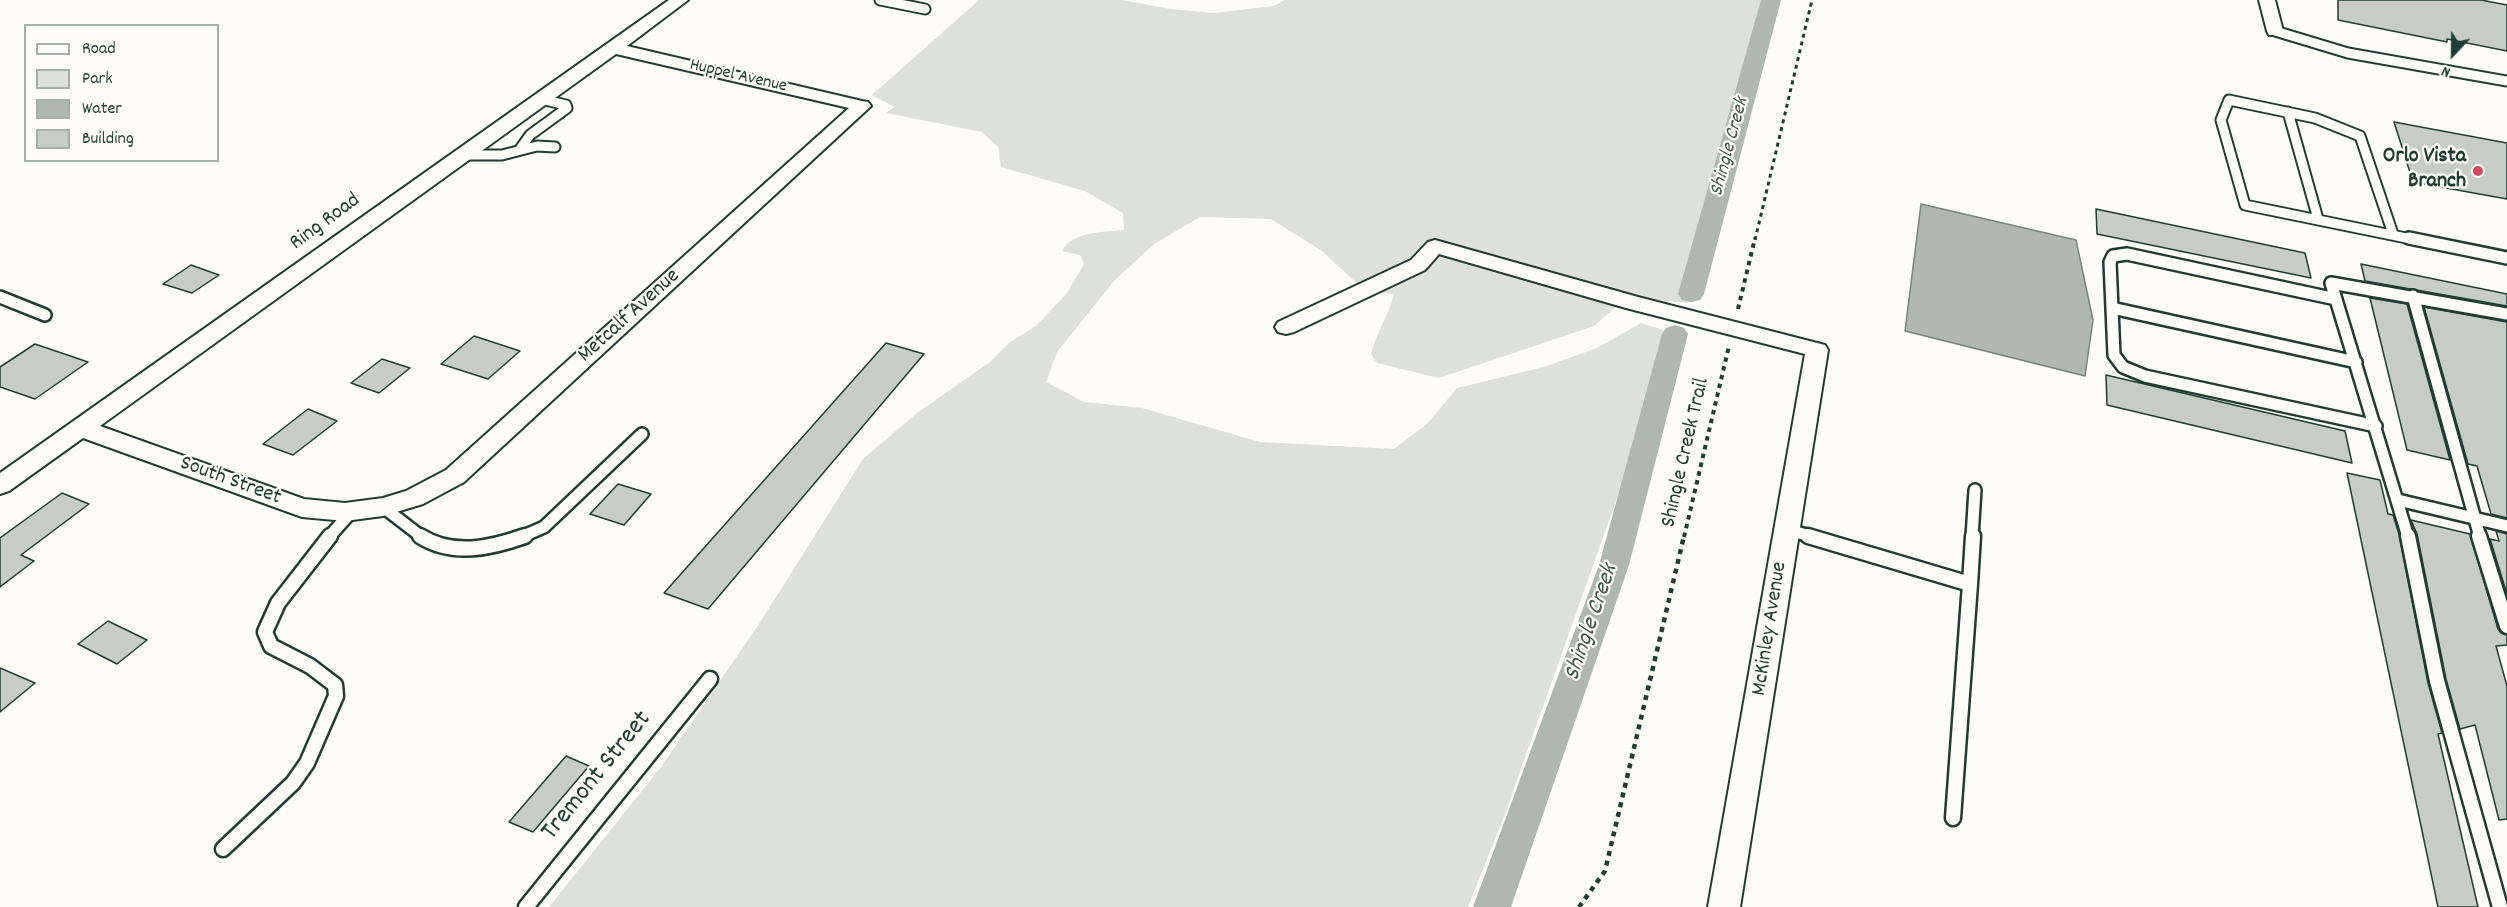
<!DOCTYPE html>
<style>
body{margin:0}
#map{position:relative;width:2507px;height:907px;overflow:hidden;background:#fdfcf7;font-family:Dekko,sans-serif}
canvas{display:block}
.legend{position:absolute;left:24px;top:24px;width:195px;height:138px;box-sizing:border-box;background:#fdfcf7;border:2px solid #a4b0a9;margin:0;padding:8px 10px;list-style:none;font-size:18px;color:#1f3d34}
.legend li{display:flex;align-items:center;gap:12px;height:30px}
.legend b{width:30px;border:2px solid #a4b0a9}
.north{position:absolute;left:2423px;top:24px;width:60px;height:60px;-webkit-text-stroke:4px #fdfcf7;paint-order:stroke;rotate:202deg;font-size:16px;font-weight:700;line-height:24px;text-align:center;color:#1f3d34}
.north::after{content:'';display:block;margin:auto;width:21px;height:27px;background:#1f3d34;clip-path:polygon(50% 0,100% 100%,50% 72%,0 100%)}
</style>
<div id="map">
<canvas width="2507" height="907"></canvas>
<ul class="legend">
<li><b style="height:8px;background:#fdfcf7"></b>Road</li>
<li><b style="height:16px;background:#dde0db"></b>Park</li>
<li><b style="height:16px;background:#aeb8b1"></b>Water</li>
<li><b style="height:16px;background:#c6cdc7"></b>Building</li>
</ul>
<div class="north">N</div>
</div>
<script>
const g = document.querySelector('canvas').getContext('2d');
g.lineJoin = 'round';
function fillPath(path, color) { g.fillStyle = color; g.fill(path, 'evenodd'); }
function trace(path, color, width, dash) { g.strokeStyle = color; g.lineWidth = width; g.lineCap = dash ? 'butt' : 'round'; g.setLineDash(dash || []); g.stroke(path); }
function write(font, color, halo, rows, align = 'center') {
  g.font = font + ' Dekko,sans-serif'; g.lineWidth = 4.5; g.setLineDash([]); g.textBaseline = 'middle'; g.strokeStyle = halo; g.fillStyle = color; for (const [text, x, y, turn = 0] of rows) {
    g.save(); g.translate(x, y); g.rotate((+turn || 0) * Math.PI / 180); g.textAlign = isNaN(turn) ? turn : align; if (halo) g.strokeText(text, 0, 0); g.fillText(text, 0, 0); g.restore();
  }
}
fillPath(new Path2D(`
 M979 0H1122L1170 9 1214 13 1274 6 1285 0H1771L1688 303 1658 300 1617 306 1594 326 1439 378 1377 363 1371 354C1376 333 1389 315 1394 294L1365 291 1322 251 1271 219 1200 217 1154 244 1114 281 1057 352 1046 382 1084 402 1142 408 1260 442 1394 449 1428 423 1457 388 1544 367 1597 348 1641 323 1675 334 1505 814 1468 907H549L661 767 759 624 863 459 917 413 990 362 1009 343 1037 325 1067 293 1084 264 1080 255 1062 251C1072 231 1105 232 1124 230L1123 213 1085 191 1001 167 998 147 982 132 886 113 894 107 872 95Z`), '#dde0db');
const water = new Path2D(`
 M1921 204 2076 240 2093 320 2085 376 1905 331Z`);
fillPath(water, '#aeb8b1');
trace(water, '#75877f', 1.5);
fillPath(new Path2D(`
 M1761 0H1781L1704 294 1700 300 1691 302 1682 300 1678 294Z
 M1675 325 1684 328 1688 334 1629 565 1511 907H1473L1599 565 1662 334 1666 328Z`), '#aeb8b1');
const building = new Path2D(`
 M2338 0H2481L2507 5V51L2447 39V42L2338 20Z
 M2394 122 2507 143V199L2413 182Z
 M2096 209 2305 253 2311 278 2097 234Z
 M2361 264 2507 294V306L2365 281Z
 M191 265 219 275 192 293 163 284Z
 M2370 298 2407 304 2450 460 2407 450Z
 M2424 307 2507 322V518L2491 514 2477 466 2468 464Z
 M474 336 520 351 488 379 441 364Z
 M886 343 924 354 708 609 664 593Z
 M35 344 88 362 35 399 0 387V367Z
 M382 359 410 368 379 393 351 383Z
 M2106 375 2345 431 2352 463 2107 405Z
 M308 409 337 421 293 455 263 444Z
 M2347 473 2380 480 2388 514 2393 515 2399 534 2428 683 2442 733 2438 734 2478 907H2438Z
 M618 484 651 494 624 525 590 514Z
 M62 493 89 504 21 555 34 561 0 587V538Z
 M2411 520 2470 534 2498 629 2501 633 2507 635V645L2496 646 2507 686V819L2499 820 2475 725 2460 729 2446 679 2417 534Z
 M2496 531 2507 534V594L2490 539 2499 541Z
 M108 621 147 640 117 664 78 644Z
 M0 668 35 683 0 712Z
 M566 756 589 766 533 832 509 822Z`);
fillPath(building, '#c6cdc7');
trace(building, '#1f3d34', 1.5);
const serviceFar2 = new Path2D(`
 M880 0 925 9
 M2275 31 2348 53 2507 81
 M2288 112 2318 219
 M520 149 530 135 567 108 566 105 541 99
 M462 155H502L537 146 555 147
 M2393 234 2360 136 2315 118 2229 100 2221 120 2245 205 2416 240`);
const serviceFar1 = new Path2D(`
 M2409 238 2507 258
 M2413 296 2480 537
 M0 297 45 315
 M2336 299 2127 254 2113 256 2110 262 2114 355 2123 367 2145 376 2376 426
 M2112 308 2356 362
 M2398 500 2507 526
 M383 507 422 537
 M1786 529 1813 537
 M329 537 353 510
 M521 537 544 527 642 434
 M1972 537 1975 490
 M2408 537 2331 283 2507 314`);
const service = new Path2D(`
 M420 536C453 557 491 548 525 536
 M1808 536 1970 584 1953 818
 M2408 536 2437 681 2500 907
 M2479 536 2507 626
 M1970 584 1973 536
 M223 849 293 783 307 763 336 696 335 685 310 666 271 646 265 632 278 603 330 536
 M526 907 710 679`);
const minor = new Path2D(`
 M669 0H688L627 46 862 101 868 102 871 106 464 482 423 504 383 516 345 521 302 517 83 438 9 491 0 494V473ZM616 54 849 108 446 470 406 491 383 498 345 503 304 499 100 426Z
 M2259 0H2275L2283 31 2281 35H2269L2267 31Z
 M1435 240 1638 297 1825 345 1828 350 1740 907H1708L1805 354 1626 308 1439 254 1425 270 1294 332 1286 334 1278 332 1275 327 1278 322 1411 260 1428 242Z`);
trace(serviceFar2, '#1f3d34', 13);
trace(serviceFar1, '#1f3d34', 16);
trace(service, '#1f3d34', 19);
trace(minor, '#1f3d34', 4);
trace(new Path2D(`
 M1755 240 1812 0`), '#1f3d34', 3, [4, 4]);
trace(new Path2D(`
 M1738 309 1755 238
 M1684 537 1729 346`), '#1f3d34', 4, [4.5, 4.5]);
trace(new Path2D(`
 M1579 907 1605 871 1684 536`), '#1f3d34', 4.5, [5, 5]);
trace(serviceFar2, '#fdfcf7', 9);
trace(serviceFar1, '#fdfcf7', 11);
trace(service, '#fdfcf7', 14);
fillPath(minor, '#fdfcf7');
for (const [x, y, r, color] of [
 [2478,171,6,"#d1495b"]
]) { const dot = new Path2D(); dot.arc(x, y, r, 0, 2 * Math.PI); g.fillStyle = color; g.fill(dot); trace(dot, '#fdfcf7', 2); }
write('18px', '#1f3d34', '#fdfcf7', [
 ["Huppel Avenue",738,77,13]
]);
write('italic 20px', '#435c53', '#fdfcf7', [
 ["Shingle Creek",1731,147,-75]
]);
write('bold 22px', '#1f3d34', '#fdfcf7', [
 ["Orlo Vista",2466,158],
 ["Branch",2466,183]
], 'right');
write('22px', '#1f3d34', '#fdfcf7', [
 ["Ring Road",326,223,-36],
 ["Metcalf Avenue",630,317,-42],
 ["Shingle Creek Trail",1687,453,-77],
 ["South Street",230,482,20],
 ["McKinley Avenue",1771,629,-81]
]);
write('italic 24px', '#435c53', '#fdfcf7', [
 ["Shingle Creek",1593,623,-71]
]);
write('27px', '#1f3d34', '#fdfcf7', [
 ["Tremont Street",598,777,-51]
]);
</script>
